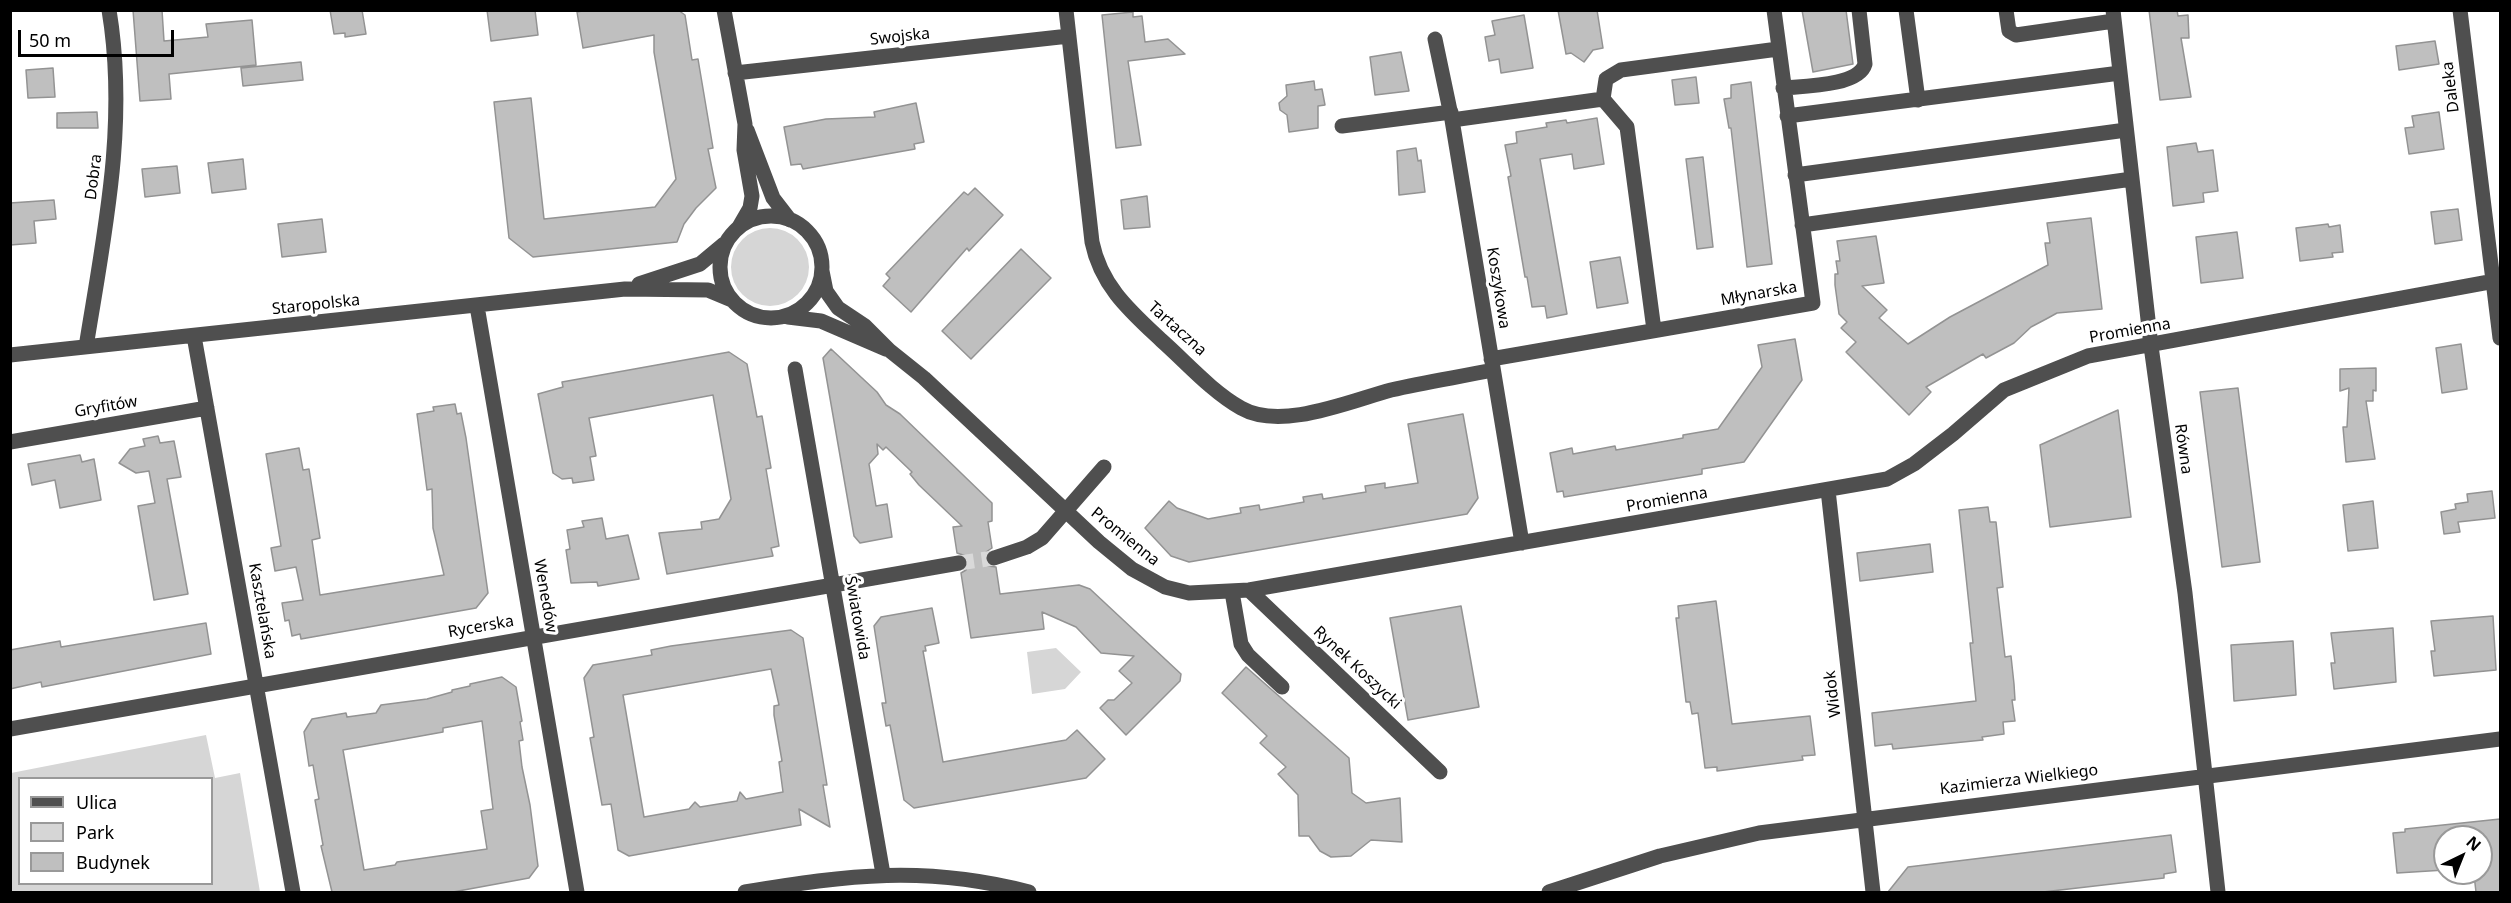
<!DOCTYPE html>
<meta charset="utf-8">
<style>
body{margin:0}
#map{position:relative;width:2511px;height:903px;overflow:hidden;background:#fff;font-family:"Noto Sans",sans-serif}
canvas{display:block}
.frame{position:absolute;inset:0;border:12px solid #000;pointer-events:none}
.legend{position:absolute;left:18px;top:777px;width:195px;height:108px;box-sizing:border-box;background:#fff;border:2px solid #999;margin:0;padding:8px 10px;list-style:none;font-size:18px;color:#000}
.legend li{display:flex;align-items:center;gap:12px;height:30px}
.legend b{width:30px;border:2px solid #999}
.north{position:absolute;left:2433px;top:825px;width:60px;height:60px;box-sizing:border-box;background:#fff;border:2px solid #999;border-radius:50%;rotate:43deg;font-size:16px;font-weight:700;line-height:24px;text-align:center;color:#000}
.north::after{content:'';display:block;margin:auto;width:21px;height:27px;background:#000;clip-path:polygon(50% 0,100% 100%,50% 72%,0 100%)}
.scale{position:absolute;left:18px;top:30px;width:156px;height:27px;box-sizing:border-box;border:3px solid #000;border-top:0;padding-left:8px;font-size:18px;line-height:21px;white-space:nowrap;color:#000;-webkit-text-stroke:4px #fff;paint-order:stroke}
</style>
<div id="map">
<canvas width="2511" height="903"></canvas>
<div class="frame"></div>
<ul class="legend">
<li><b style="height:8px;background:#4f4f4f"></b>Ulica</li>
<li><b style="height:16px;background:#d6d6d6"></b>Park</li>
<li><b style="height:16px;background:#bfbfbf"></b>Budynek</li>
</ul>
<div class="north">N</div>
<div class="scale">50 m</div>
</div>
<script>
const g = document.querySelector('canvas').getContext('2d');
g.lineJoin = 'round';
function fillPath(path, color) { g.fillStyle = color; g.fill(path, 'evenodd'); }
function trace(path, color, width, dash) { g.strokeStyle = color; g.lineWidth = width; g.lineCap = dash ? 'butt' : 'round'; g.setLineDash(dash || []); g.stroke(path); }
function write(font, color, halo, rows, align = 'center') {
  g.font = font + ' "Noto Sans",sans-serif'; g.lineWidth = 6; g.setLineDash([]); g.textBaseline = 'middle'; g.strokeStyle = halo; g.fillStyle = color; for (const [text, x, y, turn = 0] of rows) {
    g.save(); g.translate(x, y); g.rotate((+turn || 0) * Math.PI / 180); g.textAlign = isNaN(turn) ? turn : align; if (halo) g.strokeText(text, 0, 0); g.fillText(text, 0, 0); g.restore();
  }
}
fillPath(new Path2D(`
 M731 267a39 39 0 1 1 78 0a39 39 0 1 1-78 0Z
 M1056 648 1081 672 1065 689 1032 694 1027 652Z
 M206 735 215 778 240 773 260 892H12L11 773ZM20 778H212V884H20Z`), '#d6d6d6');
const building = new Path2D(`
 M133 10H162L164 41 208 37 206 24 252 20 256 65 169 74 171 99 140 101Z
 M330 10H362L366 34 345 37V33L334 34Z
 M487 10H535L538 35 491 41Z
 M587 10H678L685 15 692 60 698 59 713 148 708 149 716 188 696 208 684 224 677 242 533 257 509 238 494 102 531 98 544 219 655 207 676 179 654 52V35L583 48 577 12Z
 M1558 10H1597L1603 48 1593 50 1584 62 1571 53 1566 54Z
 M1802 10H1846L1853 64 1813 72Z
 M2149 10H2177L2178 16 2188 15 2189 38H2181L2191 97 2160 100Z
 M1133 12V17L1142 16 1145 42 1168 39 1185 54 1128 61 1141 145 1116 148 1102 15Z
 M1524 15 1533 68 1501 73 1499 59 1489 61 1485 37 1495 35 1492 21Z
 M2435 41 2439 64 2399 70 2396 46Z
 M1401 52 1409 91 1375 95 1370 57Z
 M301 62 303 80 243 86 241 68Z
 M53 68 55 97 28 98 26 70Z
 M1696 77 1699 103 1675 105 1672 80Z
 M1314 81 1315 90 1322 89 1325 105 1318 106V128L1289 132 1287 115 1280 110 1279 103 1287 96 1286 85Z
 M1751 82 1772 264 1747 267 1731 128H1729L1724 99 1731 98V85Z
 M916 103 924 142 914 144 915 149 803 169 801 164 791 165 784 127 826 119 875 117 874 112Z
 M97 112 98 128H57V113Z
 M2439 112 2444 149 2409 154 2405 128 2414 127 2412 116Z
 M1597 118 1604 164 1574 169 1572 154 1540 159 1567 314 1547 318 1545 306 1532 307 1527 277H1525L1508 177 1511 176 1505 145 1517 143 1516 132 1547 127 1546 123 1566 120 1567 123Z
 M2196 143 2198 152 2213 150 2218 191 2203 193 2204 202 2173 206 2167 147Z
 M1416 148 1418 161 1421 160 1425 192 1399 195 1397 151Z
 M1703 157 1713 247 1697 249 1686 159Z
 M243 159 246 189 212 193 208 163Z
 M177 166 180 193 145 197 142 169Z
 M975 188 1003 215 969 251 967 248 911 312 883 286 890 278 886 274 964 192 968 195Z
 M1147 196 1150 227 1124 229 1121 200Z
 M54 200 56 219 34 221 36 243 10 245V203Z
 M2458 209 2462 240 2435 244 2431 212Z
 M2091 218 2102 309 2057 313 2048 318 2031 327 2014 343 1986 358 1983 354 1926 387 1931 392 1909 415 1846 352 1856 342 1841 328 1847 322 1839 314 1835 285V274H1838L1836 261H1840L1837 241 1876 236 1884 283 1862 286 1887 310 1879 318 1908 344 1950 317 2048 265 2045 243H2050L2047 223Z
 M322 219 326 252 282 257 278 224Z
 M2328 224 2329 227 2340 225 2343 252 2332 253 2333 257 2300 261 2296 228Z
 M2237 232 2243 278 2201 283 2196 237Z
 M1021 249 1051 278 971 359 942 331Z
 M1620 257 1628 303 1597 308 1590 262Z
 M1795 339 1802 380 1744 462 1702 469V474L1564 497 1563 491 1557 492 1550 453 1572 448 1573 454 1615 446 1616 450 1683 438V435L1718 429 1762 367 1758 345Z
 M2461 344 2467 389 2442 393 2436 348Z
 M831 349 877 392 886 405 900 414 992 503V521L988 522 992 548 986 552 985 561 988 566 996 567 1000 594 1079 585 1090 589 1181 674 1180 681 1126 735 1100 708 1108 700H1114L1132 683 1119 671 1134 656 1101 653 1076 627 1042 612 1044 629 971 638 961 573 966 570 969 562 966 556 957 553 953 527 962 526 919 485 910 474 912 472 886 447 883 450 877 444 878 454 869 464 876 506 887 504 892 537 860 543 854 536 823 358Z
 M729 352 747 364 757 417 762 416 771 468 766 469 779 546 771 548 773 556 667 574 659 533 702 529 701 522 719 519 731 499 713 395 589 418 596 456 590 457 594 480 573 483 572 478 562 479 553 473 538 394 563 387 562 382Z
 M2376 368V391L2373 390V401H2366L2375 459 2346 462 2343 427H2347L2349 388 2340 391V369Z
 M2238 388 2260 562 2222 567 2200 392Z
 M455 404 457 414 461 413 466 438 488 593 476 608 301 639 300 634 292 636 289 620 285 621 282 603 303 600 296 567 275 571 271 548 281 546 266 454 299 448 303 470 309 469 320 538 312 540 320 595 444 575 433 528 432 489 427 490 417 414 434 411 433 407Z
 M2118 410 2131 517 2050 527 2040 445Z
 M1463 414 1478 498 1467 514 1189 562 1171 556 1145 528 1169 501 1177 508 1208 519 1241 513 1240 508 1259 505 1260 510 1304 502 1303 497 1322 494 1323 499 1366 492 1365 486 1385 483V488L1418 483 1408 424Z
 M158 436 160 443 174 441 181 477 167 479 188 594 154 600 138 506 155 503 149 471 136 473 119 463 130 449 145 446 143 439Z
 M80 455 82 462 94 459 101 500 60 508 55 480 32 485 28 464Z
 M2492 491 2495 518 2458 522 2460 532 2444 534 2441 512 2456 509 2455 504 2468 502 2467 494Z
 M2373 501 2378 548 2348 551 2343 505Z
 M1988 507 1990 522H1996L2003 587 1997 588 2005 657 2011 656 2014 684 2015 700H2012L2015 721 2003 722 2004 734 1982 737 1983 740 1893 749 1892 744 1875 746 1872 713 1976 701 1970 643H1973L1959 510Z
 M602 518 606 539 628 535 639 579 598 586 597 582 571 583 566 550 570 549 567 530 584 527 582 521Z
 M1930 544 1933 572 1860 581 1857 553Z
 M1716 601 1732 724 1810 716 1815 755 1802 756 1803 760 1717 771V767L1705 768 1698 713 1692 714 1690 702H1686L1676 618H1679L1678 606Z
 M1461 606 1479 707 1408 720 1390 618Z
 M932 608 939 643 925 646 926 651H923L943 762 1066 740 1077 730 1105 759 1086 778 914 808 904 800 890 725 886 726 882 703H886L874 626 881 617Z
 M2493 616 2496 670 2434 676 2431 651H2435L2431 621Z
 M206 623 211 654 42 687 41 682 10 689V650L60 641 61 647Z
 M2393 628 2396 682 2334 689 2331 663H2335L2331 633Z
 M791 630 803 638 827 785H823L830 827 799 809 801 825 629 856 618 850 611 804 602 805 590 738 594 737 584 678 593 665 652 655 651 650 671 646ZM771 669 779 705 774 706V715L782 761 779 762 783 792 746 799 740 792 737 801 700 807 695 802 689 809 644 817 623 695Z
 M2293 641 2296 695 2234 701 2231 645Z
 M1246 667 1349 758 1352 793 1366 803 1400 798 1402 842 1371 840 1351 856 1331 857 1320 851 1309 836H1299L1298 795 1278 774 1286 767 1260 743 1267 736 1222 693Z
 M502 677 516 687 522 721 520 722 523 740 519 741 522 767 530 805 538 866 529 878 453 892H332L321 846 323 845 315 800 319 799 316 783 313 765 309 766 304 732 312 719 346 713 347 717 376 713 381 705 427 699 452 692V690L470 686V684ZM482 721 493 809 481 811 487 849 397 862 395 865 364 870 343 750 443 732V728Z
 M2500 819V892H2476L2474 875 2481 873V837H2445V870L2397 873 2393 833 2405 832V829Z
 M2171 835 2176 872 2164 874V878L2043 892H1888L1908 867Z`);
fillPath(building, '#bfbfbf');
trace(building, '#939393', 1.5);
trace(new Path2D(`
 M959 563 994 558`), '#d9d9d9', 15, [15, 8]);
trace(new Path2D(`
 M724 10 745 124 744 150 752 196 750 208 739 227
 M1066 10 1092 242C1101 286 1130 311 1161 340 1186 362 1211 391 1241 408 1281 431 1350 401 1391 390 1425 382 1459 377 1493 370
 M1906 10 1918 100
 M2006 10 2009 31 2016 35 2114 21
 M2113 10 2151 346 2185 593 2218 892
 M2460 10 2500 338
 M1435 39 1452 120 1522 543
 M735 73 1069 36
 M1783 88C1804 86 1859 86 1865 64L1859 10
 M1603 99 1627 127 1654 330
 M1787 116 2120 73
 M1452 120 1603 99 1606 79 1621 70 1778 49
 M1342 126 1451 112
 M747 130 773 198 790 220
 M1795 175 2126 130
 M720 267a51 51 0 1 1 102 0a51 51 0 1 1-102 0Z
 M1802 225 2132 179
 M822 271 826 291 838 308 865 326 889 350 924 378 1099 542 1132 569 1165 587 1189 593 1249 590 1887 479 1914 464 1953 434 2004 390 2088 356 2500 280
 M639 284 700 264 724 244
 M477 306 577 892
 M788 317 821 321 886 349
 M194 336 293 892
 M86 347C104 235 128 124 109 10
 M10 355 625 289 708 290 732 300
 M1491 359 1813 303 1774 10
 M795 369 883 874
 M10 442 207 408
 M1828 490 1873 892
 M994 558 1027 547 1042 538 1104 467
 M1249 590 1440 772
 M1232 592 1241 644 1248 655 1282 687
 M10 729 959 563
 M745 892C848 875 925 865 1029 892
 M1549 892 1660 856 1759 833 2500 739`), '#4f4f4f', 15);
write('16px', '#000', '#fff', [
 ["Swojska",900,37,-6],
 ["Daleka",2451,87,-97],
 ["Dobra",94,177,-83],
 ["Koszykowa",1498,288,81],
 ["Młynarska",1759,294,-10],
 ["Staropolska",316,305,-6],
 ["Tartaczna",1177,329,42],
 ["Promienna",2130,331,-10],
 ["Gryfitów",106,407,-10],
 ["Równa",2183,449,82],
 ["Promienna",1667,500,-10],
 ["Promienna",1125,537,39],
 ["Wenedów",545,596,80],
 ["Kasztelańska",262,611,80],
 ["Światowida",857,618,80],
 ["Rycerska",481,627,-10],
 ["Rynek Koszycki",1357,668,43],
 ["Widok",1833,694,-97],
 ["Kazimierza Wielkiego",2019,780,-7]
]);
</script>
